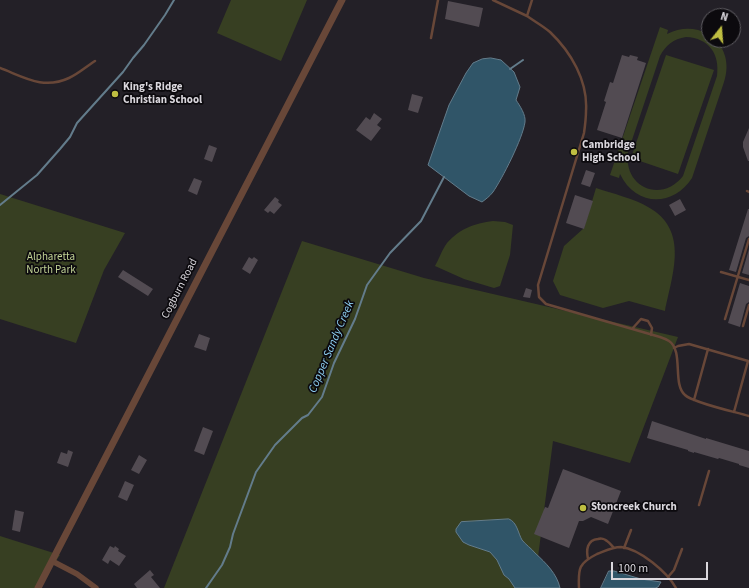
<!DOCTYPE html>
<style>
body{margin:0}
#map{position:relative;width:749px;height:588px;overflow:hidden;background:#232027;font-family:"Source Sans 3",sans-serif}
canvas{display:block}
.north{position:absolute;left:701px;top:8px;width:40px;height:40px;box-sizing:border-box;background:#0c0a0e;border:1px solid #5e5c61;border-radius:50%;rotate:17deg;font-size:11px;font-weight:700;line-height:16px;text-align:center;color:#dad7dd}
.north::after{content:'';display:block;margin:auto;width:14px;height:18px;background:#bfbe41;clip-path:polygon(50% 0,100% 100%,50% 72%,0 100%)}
.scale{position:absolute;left:611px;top:562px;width:97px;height:18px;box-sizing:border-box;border:2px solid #dad7dd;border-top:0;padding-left:5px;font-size:12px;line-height:14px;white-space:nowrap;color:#dad7dd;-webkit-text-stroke:3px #0c0a0e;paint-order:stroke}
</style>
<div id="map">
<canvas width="749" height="588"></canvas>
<div class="north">N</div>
<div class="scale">100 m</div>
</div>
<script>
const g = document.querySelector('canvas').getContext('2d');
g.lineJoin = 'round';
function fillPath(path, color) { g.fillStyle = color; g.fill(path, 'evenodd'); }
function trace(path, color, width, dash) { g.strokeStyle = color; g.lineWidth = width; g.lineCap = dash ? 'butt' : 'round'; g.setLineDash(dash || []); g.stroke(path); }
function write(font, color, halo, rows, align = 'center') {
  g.font = font + ' "Source Sans 3",sans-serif'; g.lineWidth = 3.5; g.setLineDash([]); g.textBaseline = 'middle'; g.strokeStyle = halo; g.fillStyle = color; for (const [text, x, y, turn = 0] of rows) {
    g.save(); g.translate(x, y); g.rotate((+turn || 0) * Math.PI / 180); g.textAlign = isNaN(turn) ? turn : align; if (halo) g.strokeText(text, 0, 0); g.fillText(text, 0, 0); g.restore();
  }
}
fillPath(new Path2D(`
 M231 0H307L281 61 217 33Z
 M660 27 668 30 667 34C681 27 695 27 708 34L709 40H715C727 51 729 67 724 82L692 178C673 207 636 207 620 174L619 178 610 175ZM686 37C709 38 720 54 717 76L683 176C661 204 623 187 628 152L660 56C666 45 673 39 686 37Z
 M666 55 714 70 678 174 631 158Z
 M596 188C611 193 635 199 648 207 690 230 672 275 665 311L629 301 603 308 560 295 553 281 564 246 584 228Z
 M0 194 125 233 104 270 76 343 0 319Z
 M493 221 505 222 513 225 510 255 500 286 494 288 464 279 435 266C439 259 441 252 445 246 456 230 475 223 493 221Z
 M302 241 424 278 678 337 630 463 553 441 534 588H164Z
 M0 536 60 555 37 588H0Z`), '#373f22');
const water = new Path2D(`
 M491 58 501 60 514 72 520 87 516 100C520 106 526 115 525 122 523 138 502 179 493 192 490 196 486 199 482 202L469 196 428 165 449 105 466 73 473 63 482 59Z
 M509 519C517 522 518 533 522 540 526 545 531 548 535 553 546 563 557 574 560 588H515L509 579 504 575 497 560 490 552 469 545 463 542 456 532V529L461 522Z
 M609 571H614L641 579 661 582 658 587 655 588H601Z`);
fillPath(water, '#305568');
trace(water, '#637c8b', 1);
trace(new Path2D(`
 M510 69 523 60
 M0 205 37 175 60 149 70 137 77 123 123 72 133 58 144 45 165 15 174 0
 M206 588 222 565 230 547 233 534 256 472 275 445 302 418 308 415 322 397 334 363 355 319 367 285 390 253 421 221 444 177`), '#637c8b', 2);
fillPath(new Path2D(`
 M448 1 483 8 479 27 445 19Z
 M622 55 629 57 630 55 638 57 637 60 646 63 622 138 597 130 606 102 604 101 610 82 613 83Z
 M412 94 423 97 418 113 408 110Z
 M374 113 382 119 377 125 381 128 371 141 356 130 366 117 370 120Z
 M749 128V161H748L743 147V142Z
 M209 145 217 148 212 162 204 159Z
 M586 170 595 173 590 187 581 184Z
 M194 178 202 181 197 195 188 191Z
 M575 195 593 201 584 229 566 223Z
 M275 197 279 200 278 202 282 205 274 214 270 211 268 213 264 210Z
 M680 199 686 210 675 216 669 205Z
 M748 209H749V236L746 238 736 272 729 270Z
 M749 249V275L742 273Z
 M249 257 252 259 254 257 258 260 250 274 242 269Z
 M123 270 153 289 148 296 118 277Z
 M740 283 749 286V302L746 304 740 327 728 323Z
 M526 288 532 290 530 298 523 297Z
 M199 334 210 338 206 351 194 347Z
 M652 421 706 439V438L749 451V468L739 465V464L719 458 718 459 694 452V453L688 451V450L647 438Z
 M203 427 213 431 204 455 194 451Z
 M68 450 73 452 68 467 57 463 61 452 67 454Z
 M139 455 147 460 139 474 131 470Z
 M563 469 621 491 608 524 591 517 583 521H579L569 548 534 534 545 507 548 508Z
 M125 481 134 485 127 501 118 497Z
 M15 510 24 512 20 532 12 530Z
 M110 546 114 548 115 546 119 549 118 551 126 556 119 566 110 560 108 564 102 560Z
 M150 570 154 575 151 577 160 588H137L134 584Z`), '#524b52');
trace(new Path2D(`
 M493 0 527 16 532 0
 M527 16C534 21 543 26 550 32 571 52 588 81 586 111 586 118 585 126 584 133L538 285 539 297 546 304 660 337C663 338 666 339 669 341 684 351 672 384 685 395 693 403 736 412 749 416
 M431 38 438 0
 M0 68C24 77 43 90 69 78 78 74 87 66 95 61
 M747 191 749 192
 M721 272 749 280
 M725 319 749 239
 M743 326 749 305
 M632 329 641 319 648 321 652 328 651 335
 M674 348 678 346 689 344 748 361 734 412
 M694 400 708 349
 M699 505 709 471
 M624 548 631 530
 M588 559C586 550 587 540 598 539 601 538 605 539 607 541 610 543 612 546 614 548
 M668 577 674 570 682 549
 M579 588C578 568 579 563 597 554 605 551 612 547 621 547 640 549 667 572 676 588`), '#684738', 2.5);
trace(new Path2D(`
 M52 561 77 574 96 588`), '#684738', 5.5);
trace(new Path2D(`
 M38 588 342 0`), '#684738', 7);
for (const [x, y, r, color] of [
 [115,94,4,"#bfbe41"],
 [574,152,4,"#bfbe41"],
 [583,508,4,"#bfbe41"]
]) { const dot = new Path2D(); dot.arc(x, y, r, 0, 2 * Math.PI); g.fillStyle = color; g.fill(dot); trace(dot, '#0c0a0e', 1.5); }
write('bold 11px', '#dad7dd', '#0c0a0e', [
 ["King's Ridge",123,88],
 ["Christian School",123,101],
 ["Cambridge",582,146],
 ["High School",582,159],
 ["Stoncreek Church",591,508]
], 'left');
write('11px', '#c1d295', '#0c0a0e', [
 ["Alpharetta",51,258],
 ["North Park",51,271]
]);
write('11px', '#dad7dd', '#0c0a0e', [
 ["Cogburn Road",180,289,-63]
]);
write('italic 12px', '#8dcff2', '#0c0a0e', [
 ["Copper Sandy Creek",332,347,-67]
]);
</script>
